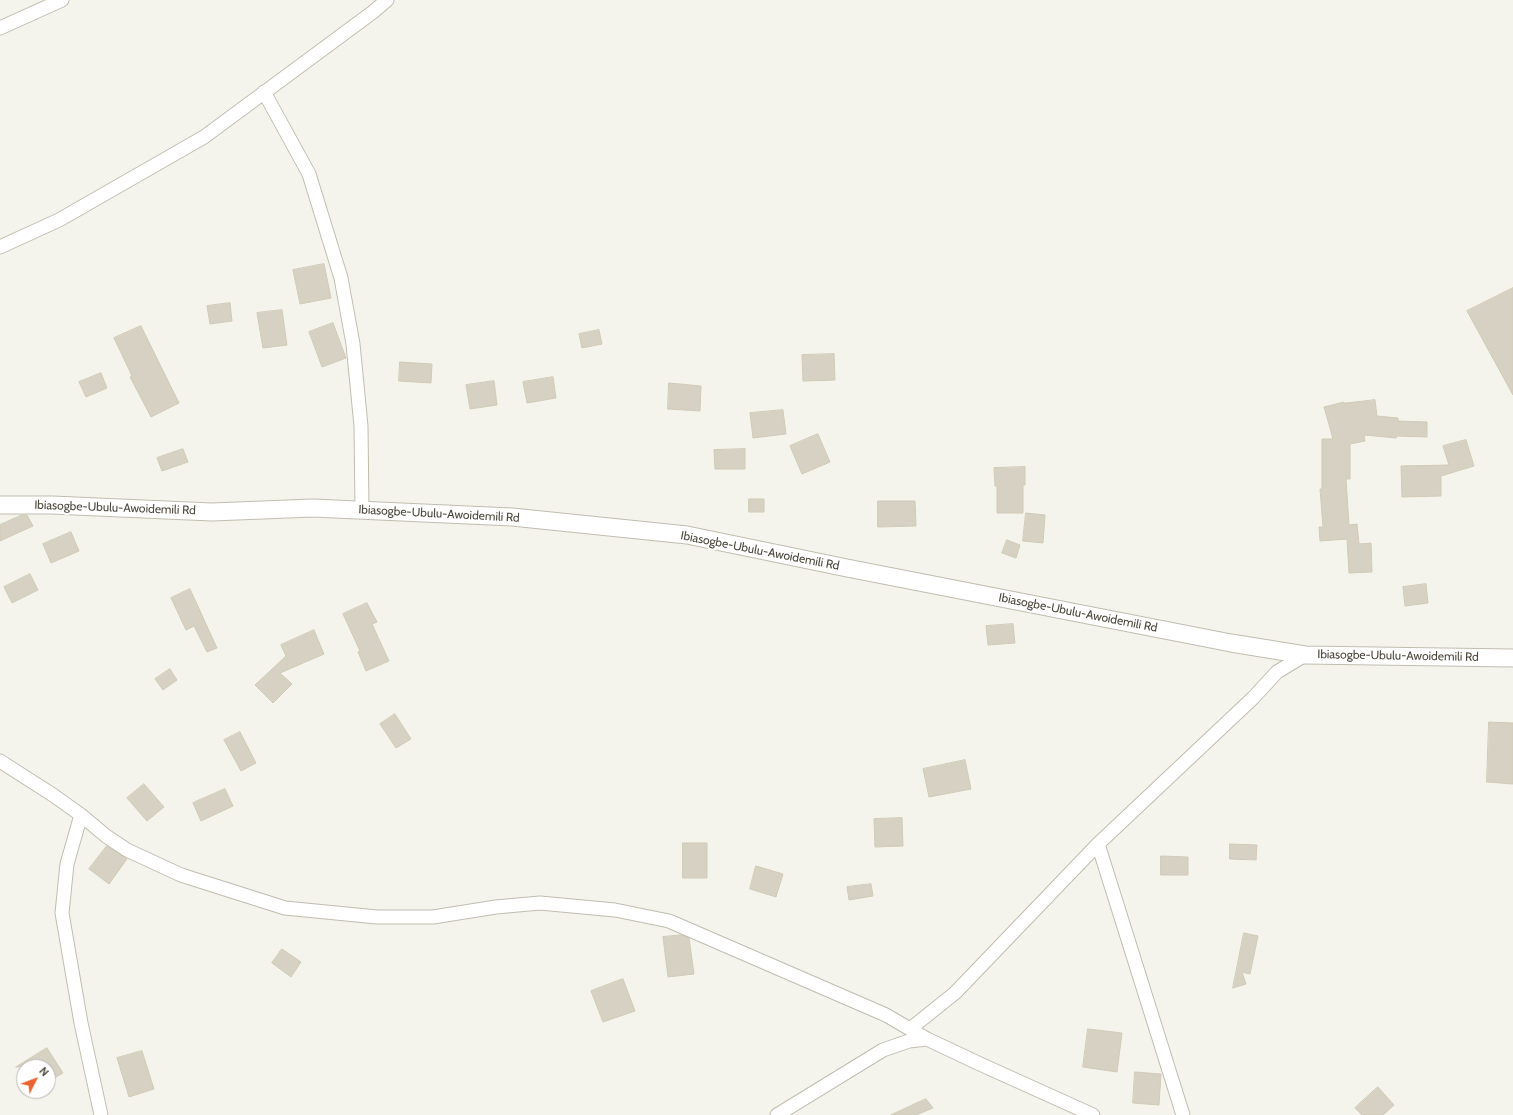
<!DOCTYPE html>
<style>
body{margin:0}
#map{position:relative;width:1513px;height:1115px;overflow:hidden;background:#f5f4ec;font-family:Cabin,sans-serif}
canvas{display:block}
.north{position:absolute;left:16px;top:1059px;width:40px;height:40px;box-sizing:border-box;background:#fff;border:1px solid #b6b5b0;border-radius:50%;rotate:48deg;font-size:11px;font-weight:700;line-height:16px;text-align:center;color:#49453a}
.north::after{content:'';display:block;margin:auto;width:14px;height:18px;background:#ea642f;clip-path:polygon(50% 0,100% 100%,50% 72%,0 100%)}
</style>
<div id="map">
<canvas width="1513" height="1115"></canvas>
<div class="north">N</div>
</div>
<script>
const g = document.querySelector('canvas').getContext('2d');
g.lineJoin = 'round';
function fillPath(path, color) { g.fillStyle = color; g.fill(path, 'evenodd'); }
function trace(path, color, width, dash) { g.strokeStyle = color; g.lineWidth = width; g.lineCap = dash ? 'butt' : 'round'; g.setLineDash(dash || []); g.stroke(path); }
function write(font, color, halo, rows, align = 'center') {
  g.font = font + ' Cabin,sans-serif'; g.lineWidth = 4; g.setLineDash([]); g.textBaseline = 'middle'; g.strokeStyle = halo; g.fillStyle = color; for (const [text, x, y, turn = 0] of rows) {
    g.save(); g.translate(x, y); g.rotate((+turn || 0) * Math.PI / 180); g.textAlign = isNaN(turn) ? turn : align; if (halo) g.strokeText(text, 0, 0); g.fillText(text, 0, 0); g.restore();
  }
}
const building = new Path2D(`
 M324 264 331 298 300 304 293 270Z
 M1513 288V395L1467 311Z
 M230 303 232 321 210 324 207 306Z
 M282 310 287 345 263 348 257 313Z
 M333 323 346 358 322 367 309 332Z
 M141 326 179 403 151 417 130 377 132 376 114 338Z
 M599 330 602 344 582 348 579 334Z
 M834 354 835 380 803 381 802 355Z
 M400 362 432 364 431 383 399 381Z
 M101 373 107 388 86 397 79 382Z
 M553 377 556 398 527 403 523 382Z
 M494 381 497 405 470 409 466 385Z
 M669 383 701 386 700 411 668 409Z
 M1375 400 1377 416 1398 418V421L1427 422V437L1397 436 1396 438 1364 435 1365 441 1350 444V479H1346L1349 525 1357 524 1359 544 1371 543 1372 572 1349 573 1347 539 1320 541 1319 527H1323L1320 489H1322V439H1333L1324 407 1344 402V403Z
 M783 410 786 434 753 438 750 413Z
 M818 434 830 462 802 474 790 446Z
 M1466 440 1474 466 1441 476V496L1402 497 1401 466 1449 465 1443 446Z
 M183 449 188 462 162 471 157 458Z
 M745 449V469H715L714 450Z
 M1025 467V485H1023V513H997V486H995L994 468Z
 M749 499H764V512H749Z
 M878 501H915L916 526 878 527Z
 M1026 513 1045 515 1043 543 1023 541Z
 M22 515H27L33 526 0 541V525Z
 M71 532 79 551 51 563 43 544Z
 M1007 540 1020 545 1016 558 1002 553Z
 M30 574 38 590 12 603 4 587Z
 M1426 584 1428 603 1405 606 1403 587Z
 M190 589 217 648 207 652 194 626 186 630 171 598Z
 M367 603 377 622 372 624 389 661 366 671 358 652 360 651 343 614Z
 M1013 624 1015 643 988 645 986 626Z
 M314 630 324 654 280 673 292 684 273 703 255 685 286 656 281 645Z
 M170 669 177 680 163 690 155 679Z
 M395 714 411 739 396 748 380 724Z
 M1489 722 1513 723V784L1487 782Z
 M240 732 256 763 241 771 224 740Z
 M965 760 971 789 929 797 923 769Z
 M144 784 164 807 147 821 127 798Z
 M225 789 233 806 201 821 193 803Z
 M902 818 903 846 875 847 874 819Z
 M683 843H707V878H683Z
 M1230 844 1257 845 1256 860 1230 859Z
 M107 846 127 859 109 884 89 869Z
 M1161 856 1188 857V875H1161Z
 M756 866 783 874 776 897 750 889Z
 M871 884 873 896 849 900 847 887Z
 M1244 933 1258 936 1250 974 1242 972 1246 984 1233 988Z
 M681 935 689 938 694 974 668 977 663 937Z
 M282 949 301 962 291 977 272 963Z
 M623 979 635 1011 603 1022 591 991Z
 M1088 1029 1122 1033 1117 1072 1083 1067Z
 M47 1048 63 1073 48 1082V1067H16Z
 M142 1051 154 1089 129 1097 117 1058Z
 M1135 1072 1161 1074 1159 1105 1133 1103Z
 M1378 1087 1394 1105 1383 1115H1362L1355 1108Z
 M926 1099 933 1108 916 1115H891Z`);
fillPath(building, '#d6d1c3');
trace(building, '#d0cab6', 1);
const minor = new Path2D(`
 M0 28 62 0
 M264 92 309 174 341 278 353 344 361 426 362 510
 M0 247 59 220 204 137 373 12 387 0
 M0 761 53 795 81 815 106 836 127 850 181 875 285 908 377 917H433L496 907 540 903 615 910 669 921 886 1015 927 1039 980 1064 1093 1115
 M81 815 67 864 62 913 81 1023 101 1115
 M1098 844 1183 1115
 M910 1029 955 993 1098 844 1253 698 1277 672 1305 655
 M777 1115 883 1050 909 1041 927 1039`);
const tertiary = new Path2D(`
 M0 505H52L212 512 313 508 512 517 687 535 847 568 1231 643 1305 655 1513 658`);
trace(minor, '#c0bdaf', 15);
trace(tertiary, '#c0bdaf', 19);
trace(minor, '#fff', 13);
trace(tertiary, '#fff', 17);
write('12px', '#49453a', '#fff', [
 ["Ibiasogbe-Ubulu-Awoidemili Rd",115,508,2],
 ["Ibiasogbe-Ubulu-Awoidemili Rd",439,514,3],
 ["Ibiasogbe-Ubulu-Awoidemili Rd",760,551,11],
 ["Ibiasogbe-Ubulu-Awoidemili Rd",1078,613,11],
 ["Ibiasogbe-Ubulu-Awoidemili Rd",1398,656,1]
]);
</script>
